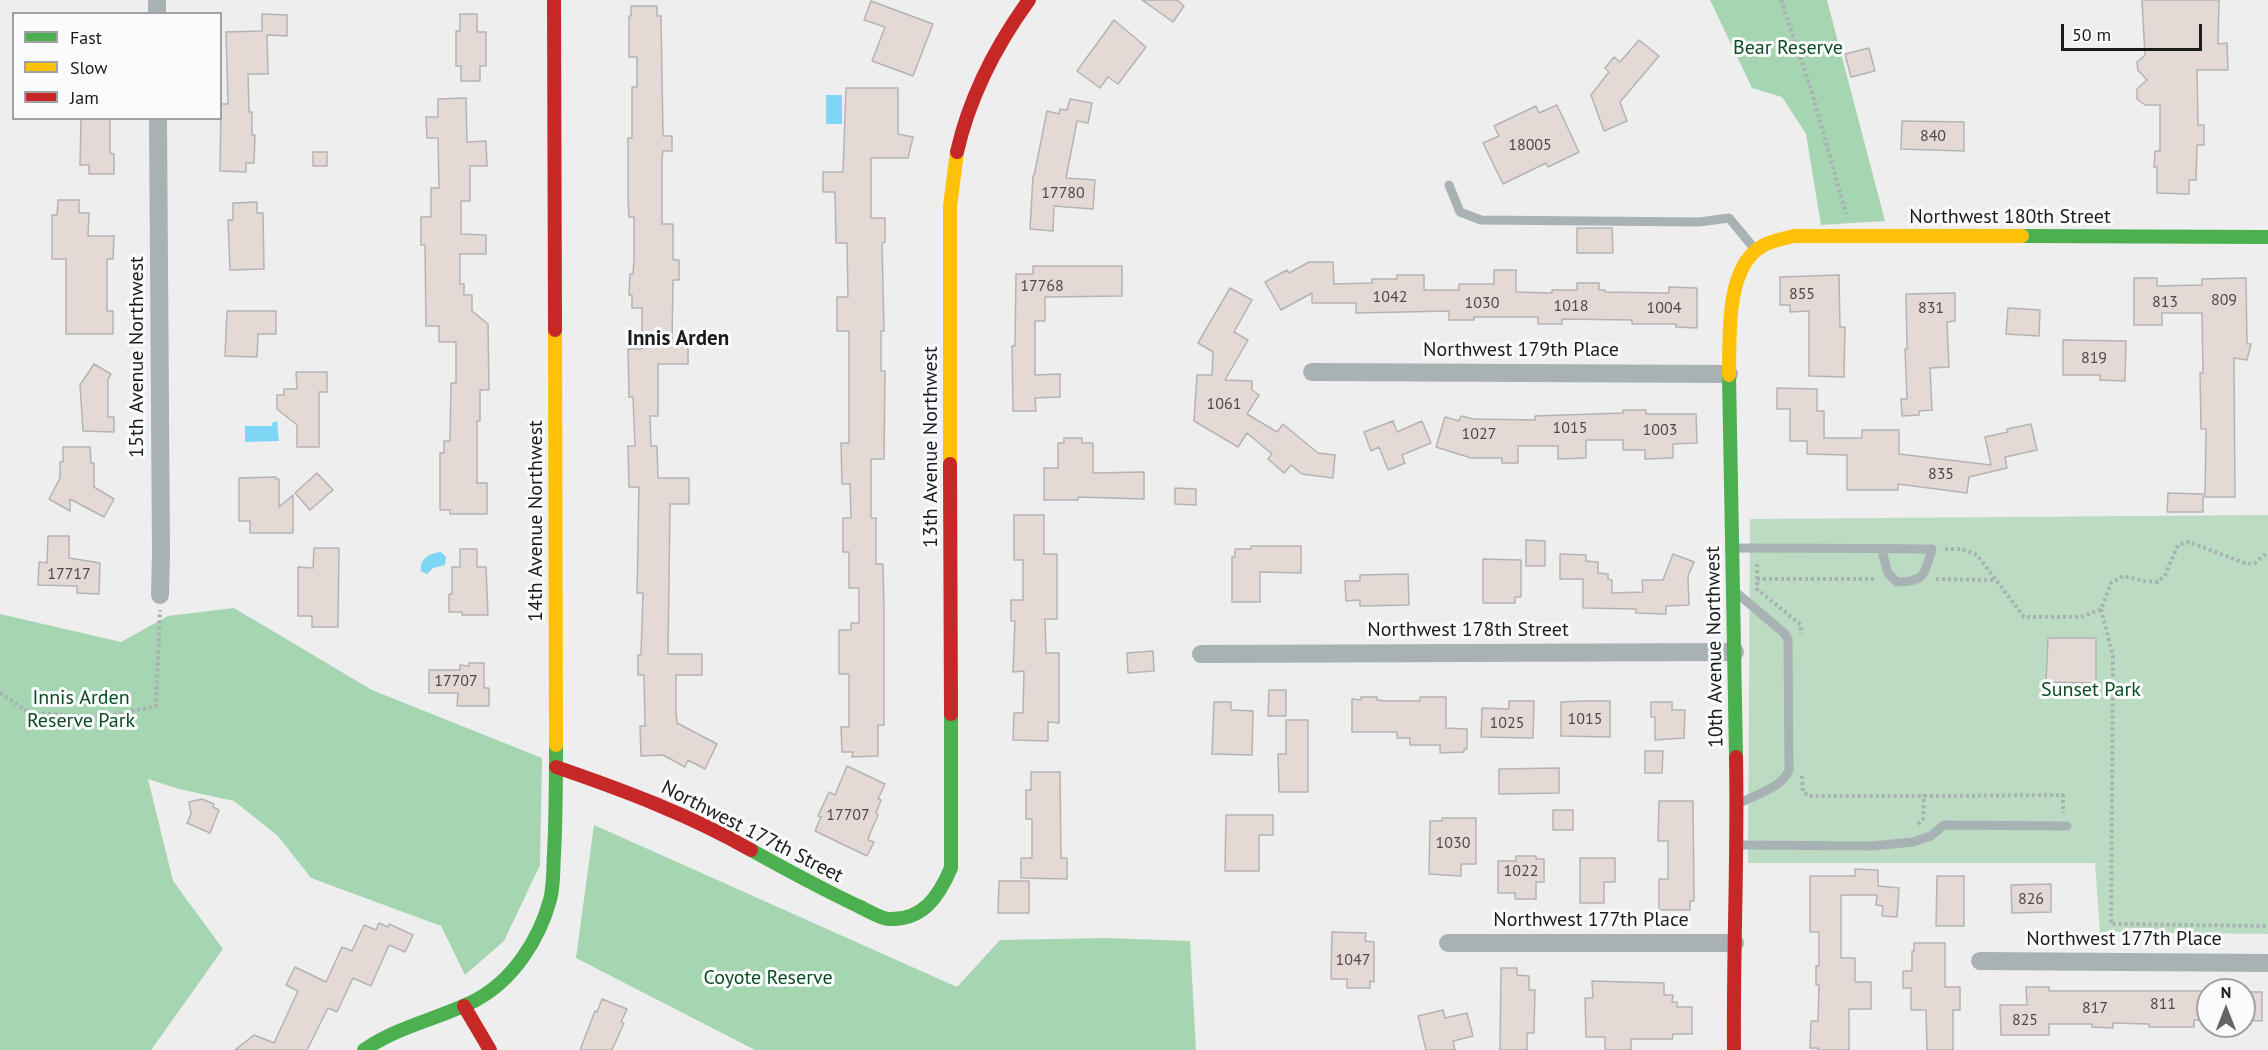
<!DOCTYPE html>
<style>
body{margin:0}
#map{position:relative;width:2268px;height:1050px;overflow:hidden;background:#eee;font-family:"PT Sans",sans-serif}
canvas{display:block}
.legend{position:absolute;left:12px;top:12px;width:210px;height:108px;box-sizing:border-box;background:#fafbfc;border:2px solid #a1a1a2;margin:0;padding:8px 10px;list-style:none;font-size:18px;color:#1b1b1c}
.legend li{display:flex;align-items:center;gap:12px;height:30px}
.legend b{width:30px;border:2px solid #a1a1a2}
.north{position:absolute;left:2196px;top:978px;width:60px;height:60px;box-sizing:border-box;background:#fafbfc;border:2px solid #a1a1a2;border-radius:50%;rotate:0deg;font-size:16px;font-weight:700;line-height:24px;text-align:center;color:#1b1b1c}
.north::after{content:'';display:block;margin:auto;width:21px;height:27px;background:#656566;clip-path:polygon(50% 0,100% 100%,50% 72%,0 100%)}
.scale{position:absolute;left:2061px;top:24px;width:141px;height:27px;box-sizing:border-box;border:3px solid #1b1b1c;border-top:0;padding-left:8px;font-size:18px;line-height:21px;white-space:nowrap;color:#1b1b1c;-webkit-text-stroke:4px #fafbfc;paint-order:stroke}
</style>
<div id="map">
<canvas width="2268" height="1050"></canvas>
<ul class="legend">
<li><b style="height:8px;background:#4caf50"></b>Fast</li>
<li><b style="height:8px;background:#ffc107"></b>Slow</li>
<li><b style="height:8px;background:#c62828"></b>Jam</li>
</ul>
<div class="north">N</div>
<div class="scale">50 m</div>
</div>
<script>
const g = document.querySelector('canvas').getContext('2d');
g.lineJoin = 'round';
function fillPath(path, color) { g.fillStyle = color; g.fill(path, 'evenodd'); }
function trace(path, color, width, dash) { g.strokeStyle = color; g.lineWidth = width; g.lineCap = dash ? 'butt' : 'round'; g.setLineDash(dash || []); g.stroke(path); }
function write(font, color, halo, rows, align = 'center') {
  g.font = font + ' "PT Sans",sans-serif'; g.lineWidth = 6; g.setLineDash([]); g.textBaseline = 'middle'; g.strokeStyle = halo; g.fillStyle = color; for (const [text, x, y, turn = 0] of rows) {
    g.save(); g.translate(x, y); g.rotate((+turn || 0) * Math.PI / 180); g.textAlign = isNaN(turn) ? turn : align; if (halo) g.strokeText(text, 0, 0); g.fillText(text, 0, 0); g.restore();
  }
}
fillPath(new Path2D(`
 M2268 515V934L2100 932 2095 863H1748L1750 519Z`), '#bbdcc3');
fillPath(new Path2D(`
 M1710 0H1827L1885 221 1821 225 1806 134 1782 97 1752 88Z
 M234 608 372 690 542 758 540 865 504 941 465 975 441 926 311 878 278 836 234 801 179 789 148 779 173 881 223 949 151 1050H0V614L121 642 168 616Z
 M594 825 957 987 1000 940 1107 938 1190 941 1196 1050H755L576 958Z`), '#a6d5b2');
fillPath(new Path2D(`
 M826 95H842V124H826Z
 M277 421 279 441 245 442V426H272V423Z
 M441 552 446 557 445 565 433 568 427 574 421 571C419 559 430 553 441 552Z`), '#7fd6f4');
const building = new Path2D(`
 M1142 0H1177L1184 6 1173 22Z
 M2142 0H2219L2218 44 2227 43 2228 70H2197L2198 125H2204V145H2197L2196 180H2189V194L2157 193V167H2154L2155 151H2160V105H2145L2137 99V89L2147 80 2138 70 2137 62 2145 55Z
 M871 1 933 24 913 76 872 61 885 27 864 20Z
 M631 6H657V16H661L663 136H672V151H663L662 160V224H673V260H679V280H673L672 342H688V364H658V416H650L651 446H657L658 478H689V504H670L668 654H702V675H676V712L677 723 717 744 705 769 688 760 685 767 663 755 641 756 640 726H645L644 675H638V655H641L643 593H637L639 487H629L628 446H635L633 397H629L628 349H642V308H632V295H629L630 274H633L634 259V217H629L628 199V138H632V87H637V57H629V16H631Z
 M262 14 287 15V36L267 35 268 74H248L249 112H252V135H255L254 163H246V172L220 171 221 104H228L226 32 262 31Z
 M460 14H477V32H486V66H480V81H461V66H456V31H460Z
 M1114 20 1146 47 1118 84 1108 77 1100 88 1077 71Z
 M1639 40 1659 56 1620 102 1627 121 1604 131 1591 95 1609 72 1605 68 1614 57 1620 62Z
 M1869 48 1875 71 1851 77 1845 54Z
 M846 88H898V134L913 137 908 158H871V218H885V242L882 243 884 331H881V371H885L884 459H871V518H876V564H883L884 608V725H878V756L852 757 853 752H842L841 727H849V674H839V630H851V623H859V588H849V552H843V518H851L850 484H842L841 443H849V331H837V297H848L847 243H836L835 192H823V172H843Z
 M466 98 467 142 486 141 487 166H470V201H461V234L486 235V254H460V284H464V295H472V311L488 324 489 390H480V421H477V483H487V514H450V510H440V453H444V441H450L451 383H456V342H439V326H426L425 245H421V217H431V188H439L438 138H427L426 117H438V99Z
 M1070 99 1092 103 1088 123 1077 121 1066 178 1095 180 1093 209 1054 206 1053 231 1030 229 1033 176H1034L1047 111 1059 114 1060 109 1067 110Z
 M1557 105 1579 152 1548 167 1546 163 1503 184 1483 143 1499 136 1494 126 1536 106 1539 113Z
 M81 118H110V153L114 154V174H89V165H80Z
 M1902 121 1964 122V151L1901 149Z
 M313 152H327V166H313Z
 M58 200H79V213H89L88 236H114L113 259H107V311H113V334H66V259H52V215H57Z
 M257 202V213H263L264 269 230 270 228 220H233V203Z
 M1577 228H1612L1613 253H1577Z
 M1309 262H1333L1334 284 1372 283V279H1397V275H1424V290H1459V284H1494V270H1516V292L1552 293V290H1577V283H1599V290H1605V292L1669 293V287L1697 288V328L1676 327V324H1632V320L1562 319V324H1538V317H1474V320H1449V311L1356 313V303H1312V293L1281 310 1265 282 1287 270 1289 273Z
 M1033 266H1122V296L1045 297V321H1035V375L1060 374V397L1035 398 1036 411H1013L1012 346H1015L1016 274H1033Z
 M1839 275 1840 327H1845L1844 377 1809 376V311L1790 312V305H1780V277Z
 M2134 278H2157V286L2202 285V279L2246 278 2247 344H2251L2247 360 2234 358 2235 497H2205L2206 429H2201L2200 373H2203L2202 313H2162V325H2134Z
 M1230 288 1252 300 1234 332 1248 340 1225 380 1252 381V390L1259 395 1247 414 1277 432 1283 424 1318 453 1335 455 1333 478 1302 474 1291 465 1284 473 1268 459 1272 454 1247 433 1238 447 1194 421 1197 375H1212L1213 352 1198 343Z
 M1955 293V321L1947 322 1949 367 1930 368 1932 410 1919 411V415L1902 416 1901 399H1907L1905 349H1907L1906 294Z
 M2008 308 2040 310 2039 336 2006 334Z
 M227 311H276V334H258L257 357 225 356Z
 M2063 340 2126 341 2125 381 2100 380V375H2063Z
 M94 364 111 374 108 379V417H114V432L83 431 80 385Z
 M296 372H327V392H319V447H297V425L277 409V395H284V389H297Z
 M1777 388 1817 389V411H1824V438H1862V430H1899V454L1991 465 1985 437 2008 432 2007 429 2031 424 2037 450 2005 457 2007 468 1969 477 1967 493 1898 484V490H1847V455L1807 454V441H1790V409H1777Z
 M1623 410H1646V414H1696L1697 443 1673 444V458L1645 459V450H1623V440H1586V458L1558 459V446H1518V463H1502V458H1471L1436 447 1445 417 1459 421 1461 416 1474 419 1535 420V416L1623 413Z
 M1393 421 1397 432 1422 421 1431 443 1402 455 1405 463 1388 470 1379 447 1371 451 1364 432Z
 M1064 438H1082V443H1093V473L1144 472V499L1078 497V500H1044V468H1058V443H1064Z
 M63 447H90L91 463H94V487L114 499 104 517 70 499V511L49 499 60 478V462H63Z
 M317 473 333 490 310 510 295 493Z
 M276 477V479H279V507L293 495V533H250V521H239V478Z
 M1175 488 1196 489V505L1175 504Z
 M2168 493 2203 494V512H2167Z
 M1014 515H1044V554H1057V619H1045L1046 653H1059V723L1048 722V741L1013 740 1014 713H1023L1024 671 1013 672 1015 621H1011V600H1023V560H1014Z
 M48 536H69V558L100 563 99 594 77 593V586L38 585 39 562 47 563Z
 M1526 540 1545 541V566H1526Z
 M1251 546H1301V573L1260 572V602H1232V557H1235V549H1251Z
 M314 548H339L338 627H312V616H298V567L313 568Z
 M460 549H477V567H486L488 615H462V612H449V594H452V567H460Z
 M1560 554 1586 555V561L1598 562V573L1608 574V579L1612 580V593L1643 592 1642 580H1663L1673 554 1694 562 1688 576 1689 605 1666 606V614L1636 613V609L1583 608V579H1560Z
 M1483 559 1521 560V597H1515V603H1483Z
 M1408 574 1409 605 1360 606V600L1346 601 1345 581H1360V575Z
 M2048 638H2096V683L2046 682Z
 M1153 651 1154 671 1128 673 1127 653Z
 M469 663H484V688H489V706H457L458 693H429V670H460V665L469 666Z
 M1269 690H1286V716H1268Z
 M1361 697H1377V700L1387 701H1420V697H1446V728L1467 729V749H1464V752L1440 753V745H1410V738H1397V732H1352V699L1361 700Z
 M1509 701H1534L1533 738 1481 737 1482 708 1509 709Z
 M1582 701H1610V737L1561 736V702Z
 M1214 702H1231V710L1253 711 1252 755 1212 754Z
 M1651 702H1672V710H1685L1684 738 1655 740V717H1651Z
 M1286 720H1308V792H1279L1278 754H1286Z
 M1645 751H1663L1662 773H1645Z
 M847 766 885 784 878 799 881 800 876 813 878 815 869 836 868 840 874 842 867 856 815 831 821 817 818 816 829 792 835 795Z
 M1559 768V793L1499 794V769Z
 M1031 772H1060L1061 858H1067V879L1021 878V858H1032V819H1026V790H1031Z
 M202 799 214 804 213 807 219 810 210 833 187 823 191 814 189 802Z
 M1659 801H1693L1694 901H1690V910H1659V879H1668V841H1658Z
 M1553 810H1573V830H1553Z
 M1226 815H1273V835H1259V871H1225Z
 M1442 818H1476V864H1461V876L1429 874 1430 821H1442Z
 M1516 856H1536V859H1544V882H1536V899H1515V893H1498V861H1516Z
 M1580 858H1615V882H1604V903H1580Z
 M1855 869 1878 870V886L1899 888 1897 917 1882 916 1883 906 1876 905 1877 895H1841V958H1855V982H1871V1009H1849V1050H1818V1048H1810L1811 1021H1818L1819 985H1816V966H1819V932H1810V876H1855Z
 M1937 876H1964V926H1936Z
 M999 881H1029V913H998Z
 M2051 884V912L2012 913 2011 885Z
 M379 923 388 927 389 924 413 935 405 952 389 945 371 986 353 978 337 1012 328 1008 307 1050H235L254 1035 274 1043 298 991 286 985 295 967 326 982 342 947 352 951 364 925 376 930Z
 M1332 932 1366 933 1365 941 1374 942V982L1370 981V988H1347V979H1331Z
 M1914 943H1945V987H1960V1010H1953V1050H1927L1926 1010H1911V988H1903V971H1912V951H1914Z
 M1501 968H1517V975L1529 976V990H1535L1534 1033H1527V1050H1500Z
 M1592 981 1664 983V995H1673L1672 1002H1677V1007H1692V1034H1673L1672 1039H1631V1050H1605V1037H1586L1585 998H1593Z
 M2026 987H2049V991H2208V1020H2194V1027H2149V1024L2113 1023V1028L2092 1027V1024H2049V1035H2001L2000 1005H2027Z
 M2244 992H2262V1021L2244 1020Z
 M602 999 627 1009 621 1022 624 1023 612 1050H580L595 1011 597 1012Z
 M1443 1010 1445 1018 1467 1013 1473 1036 1453 1041 1455 1050H1426L1418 1016Z`);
fillPath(building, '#e4d9d5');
trace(building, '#b4b4b4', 1.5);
trace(new Path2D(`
 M1781 0 1813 96 1846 214
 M1945 549H1962L1977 555 2024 617H2081L2101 609 2111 583 2123 576 2144 581 2158 582 2165 575 2178 545 2189 542 2247 564 2255 563 2268 552
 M1757 564V589L1801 625V634
 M1757 579H1876
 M1936 579 1994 580
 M2101 609 2113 656 2111 924 2268 926
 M0 693 30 713 103 717 156 706 160 610
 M1802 776 1803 792 1809 796H1924
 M1918 824 1923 819 1924 796 2063 795V813`), '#a9b2b2', 4, [3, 3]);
trace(new Path2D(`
 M1449 185 1460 212 1481 220 1699 222 1729 218 1754 248
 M1733 548C1799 548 1866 548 1932 549 1924 574 1926 582 1897 582L1888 573 1881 548
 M1738 594 1784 633 1788 639 1789 770C1783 787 1755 795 1740 803
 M1740 845 1872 846 1913 842 1931 836 1944 825 2067 826`), '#a8b2b4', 9);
trace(new Path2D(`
 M157 0V14
 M158 118 161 554 160 595
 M1312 372 1729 374
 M1201 654 1735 652
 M1448 943H1735
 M1980 961 2268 963`), '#a8b2b4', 18);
trace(new Path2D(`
 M2022 236 2268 237
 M1729 375 1736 757
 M751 850C787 870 822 889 858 906 867 910 879 918 888 919 923 921 939 896 951 868V714
 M364 1050C398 1026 439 1019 476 1000 513 980 539 940 550 900 554 885 553 869 554 854 556 818 556 782 556 745`), '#4caf50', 14);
trace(new Path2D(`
 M555 330 556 745
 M1729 375C1730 338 1725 272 1759 248 1769 241 1782 239 1794 236H2022
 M950 464V206L957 152`), '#ffc107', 14);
trace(new Path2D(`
 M554 0 555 330
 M957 152C970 95 995 47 1029 0
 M950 464 951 714
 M556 767C623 790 690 815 751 850
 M464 1006 490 1050
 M1734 1050C1733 952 1738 855 1736 757`), '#c62828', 14);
write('16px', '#4d4a4a', null, [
 ["840",1933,136],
 ["18005",1530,145],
 ["17780",1063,193],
 ["17768",1042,286],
 ["855",1802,294],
 ["1042",1390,297],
 ["809",2224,300],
 ["813",2165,302],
 ["1030",1482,303],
 ["1018",1571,306],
 ["1004",1664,308],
 ["831",1931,308],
 ["819",2094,358],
 ["1061",1224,404],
 ["1015",1570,428],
 ["1003",1660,430],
 ["1027",1479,434],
 ["835",1941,474],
 ["17717",69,574],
 ["17707",456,681],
 ["1015",1585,719],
 ["1025",1507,723],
 ["17707",848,815],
 ["1030",1453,843],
 ["1022",1521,871],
 ["826",2031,899],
 ["1047",1353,960],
 ["811",2163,1004],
 ["817",2095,1008],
 ["825",2025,1020]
]);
write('20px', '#0a4b23', '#fafbfc', [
 ["Bear Reserve",1788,48],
 ["Sunset Park",2091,690],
 ["Innis Arden",81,698],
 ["Reserve Park",81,721],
 ["Coyote Reserve",768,978]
]);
write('20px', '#1b1b1c', '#fafbfc', [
 ["Northwest 180th Street",2010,217],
 ["Northwest 179th Place",1521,350],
 ["15th Avenue Northwest",137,357,-90],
 ["13th Avenue Northwest",931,447,-90],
 ["14th Avenue Northwest",536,521,-90],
 ["Northwest 178th Street",1468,630],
 ["10th Avenue Northwest",1715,647,-91],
 ["Northwest 177th Street",752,832,27],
 ["Northwest 177th Place",1591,920],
 ["Northwest 177th Place",2124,939]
]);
write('bold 21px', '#1b1b1c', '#fafbfc', [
 ["Innis Arden",678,339]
]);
</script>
